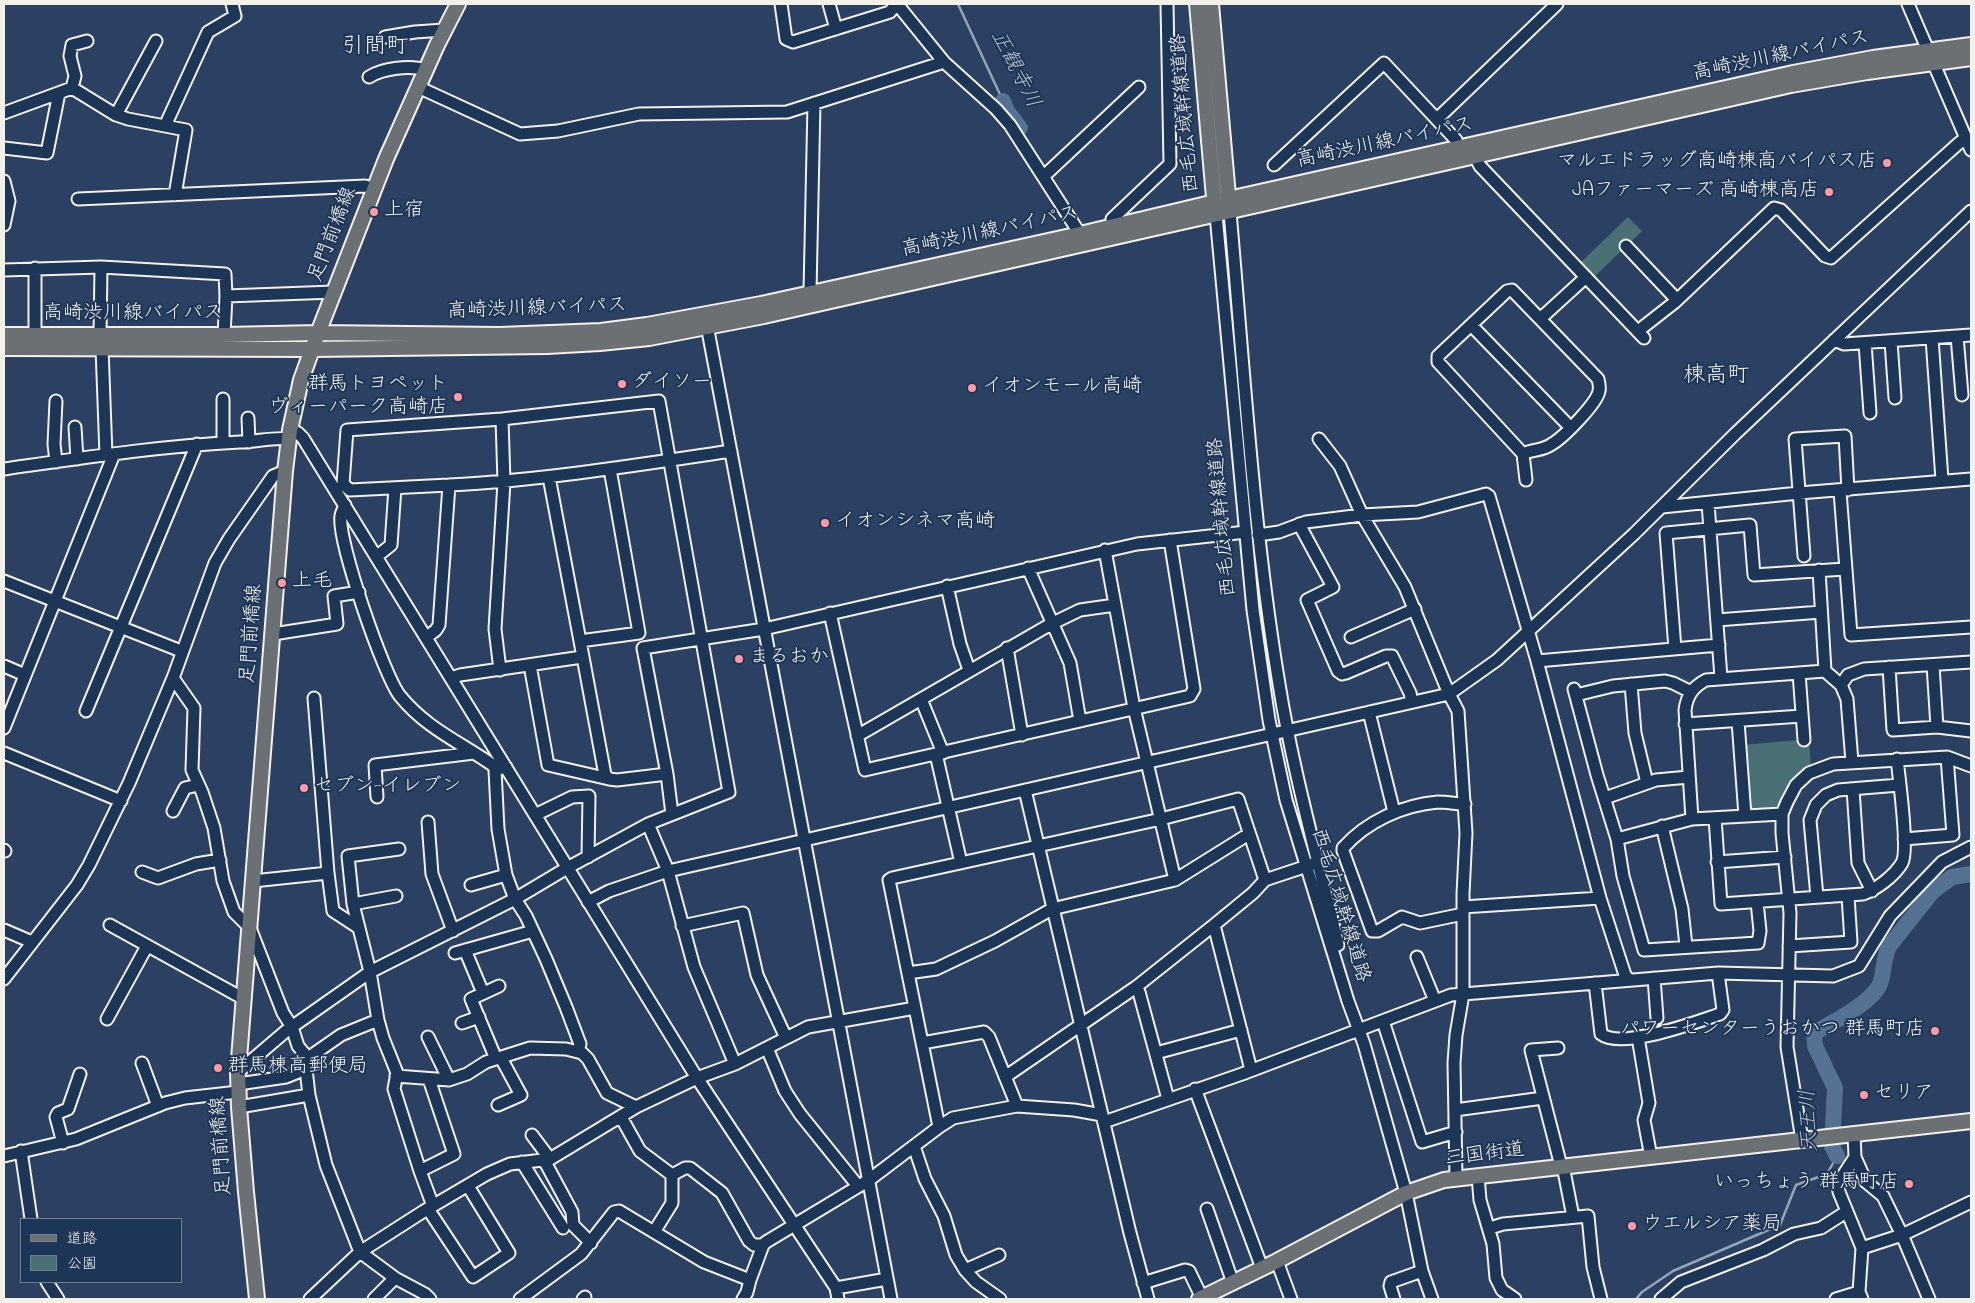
<!DOCTYPE html>
<meta charset="utf-8">
<style>
body{margin:0}
#map{position:relative;width:1975px;height:1303px;overflow:hidden;background:#2b4062;font-family:"Indie Flower","Klee One",sans-serif}
canvas{display:block}
.frame{position:absolute;inset:0;border:5px solid #f4f1e8;pointer-events:none}
.legend{position:absolute;left:20px;top:1218px;width:162px;height:65px;box-sizing:border-box;background:#1d3557;border:1px solid #738091;margin:0;padding:6px 9px;list-style:none;font-size:15px;color:#f4f1e8}
.legend li{display:flex;align-items:center;gap:10px;height:25px}
.legend b{width:25px;border:1px solid #738091}
</style>
<div id="map">
<canvas width="1975" height="1303"></canvas>
<div class="frame"></div>
<ul class="legend">
<li><b style="height:6px;background:#6b7074"></b>道路</li>
<li><b style="height:14px;background:#497175"></b>公園</li>
</ul>
</div>
<script>
const g = document.querySelector('canvas').getContext('2d');
g.lineJoin = 'round';
function fillPath(path, color) { g.fillStyle = color; g.fill(path, 'evenodd'); }
function trace(path, color, width, dash) { g.strokeStyle = color; g.lineWidth = width; g.lineCap = dash ? 'butt' : 'round'; g.setLineDash(dash || []); g.stroke(path); }
function write(font, color, halo, rows, align = 'center') {
  g.font = font + ' "Indie Flower","Klee One",sans-serif'; g.lineWidth = 4; g.setLineDash([]); g.textBaseline = 'middle'; g.strokeStyle = halo; g.fillStyle = color; for (const [text, x, y, turn = 0] of rows) {
    g.save(); g.translate(x, y); g.rotate((+turn || 0) * Math.PI / 180); g.textAlign = isNaN(turn) ? turn : align; if (halo) g.strokeText(text, 0, 0); g.fillText(text, 0, 0); g.restore();
  }
}
fillPath(new Path2D(`
 M1628 217 1642 231 1595 276 1581 262Z
 M1809 739 1811 768 1780 810 1752 812 1747 807 1743 745Z`), '#497175');
trace(new Path2D(`
 M958 4 1003 101
 M1636 1299 1642 1292 1673 1271 1780 1225 1796 1185 1827 1174 1837 1156`), '#95a5b6', 2.5);
trace(new Path2D(`
 M1003 101 1007 111 1020 128
 M1837 1156 1832 1146 1835 1088 1815 1046 1814 1033C1832 1023 1869 1004 1879 986 1885 975 1882 958 1890 945L1933 891 1952 877 1971 874`), '#557295', 16);
const minor = new Path2D(`
 M781 4 786 39 793 42 890 12 896 4
 M829 4 836 29
 M897 4 944 62 996 109 1010 125 1080 234
 M1908 4 1971 150
 M385 37 415 32 444 30
 M369 77C383 68 410 65 426 70
 M418 87 520 134 558 131 639 114 787 112 944 62
 M72 88 75 76 70 56 72 45 87 41
 M4 113 72 88 116 115 128 119 186 130 175 195
 M116 115 156 41
 M1437 119 1557 4
 M165 126 208 32 235 16 232 4
 M4 148 47 153 59 93
 M1475 156 1480 166 1644 338
 M1274 165 1384 63 1456 140 1459 148
 M1044 176 1139 87
 M4 181 9 201 4 225
 M78 199 365 186 374 188
 M1230 212C1244 370 1253 528 1279 684 1293 772 1318 859 1338 945
 M1216 215 1253 610 1269 720 1286 800 1348 1001 1364 1044 1406 1193 1422 1271 1432 1299
 M1113 227 1112 219 1170 164 1167 4
 M1626 246 1677 300
 M4 270 101 267 225 274 226 296 334 292
 M810 292 814 103
 M1540 319 1586 277
 M706 320 891 1299
 M1471 325 1571 428
 M1638 331 1675 302 1774 208 1781 210 1825 256 1831 258 1959 143 1966 138
 M35 335V268
 M224 335 226 296
 M100 336 101 267
 M1957 336 1962 395
 M1932 338 1942 480
 M1834 340 1844 344 1971 335
 M1891 341 1895 398
 M1865 343 1870 413
 M102 348 106 455
 M248 418 249 442
 M75 427 77 459
 M290 430 298 433 303 438 697 1078 836 1288 838 1299
 M1319 439 1340 466 1362 515 1405 587 1449 694 1458 711 1466 833 1463 894V994L1456 1035 1454 1063 1456 1178
 M223 443V399
 M1523 454C1532 449 1543 451 1552 444 1564 437 1597 403 1599 391 1600 387 1599 383 1598 379L1512 290 1507 291 1438 356V362L1523 454 1526 480
 M56 462 54 444 56 401
 M4 469C82 458 160 446 240 442 256 442 272 437 289 439
 M549 477 580 641 639 633 610 469
 M1840 491 1851 635 1971 627
 M1708 503 1721 678
 M345 505C344 509 341 513 341 516 337 540 384 676 400 696 427 729 460 742 494 766L495 770 506 767
 M1662 507 1799 493 1971 479
 M1299 524 1333 587 1307 600 1338 671 1342 674 1346 673 1386 656H1392L1410 693 1412 702
 M1258 535 1279 532 1306 522 1362 515 1418 512 1486 494 1489 496 1537 661 1600 898 1625 975 1629 980
 M1804 556 1795 439 1845 436 1848 490
 M376 557 391 545 395 488
 M1028 568 1070 663 1080 721
 M1819 570 1825 671
 M4 581 181 651
 M947 586 960 644 969 670
 M830 613 865 770 1190 696 1194 689 1170 540
 M1717 620 1821 612
 M273 634 337 624 334 596 359 592
 M427 637 436 630 439 625 449 485C544 480 637 465 731 451
 M1351 637 1415 609
 M580 641 605 775 609 779 617 780 667 774
 M1007 648 1022 735
 M1675 649 1666 533 1750 525 1754 575 1845 569
 M1537 661 1719 645
 M530 665 548 765 609 779
 M1933 665 1937 727
 M4 666 25 675
 M1889 667 1893 730 1937 727 1971 731
 M500 670 495 629 504 482 502 419
 M1799 673 1804 740
 M173 678 194 708 192 770 202 792 214 828 223 881 234 912 250 928 283 1013 292 1027 298 1046 308 1058 306 1069 309 1095 326 1165 360 1252 395 1278 425 1294 430 1299
 M451 678 460 675 582 657
 M1631 684 1635 733 1647 783
 M1841 685 1848 675 1864 669 1971 662
 M1574 689 1597 775 1617 839 1623 876 1644 950 1758 943 1760 931 1757 902
 M1576 695 1613 686 1665 681 1673 683 1691 692
 M314 698 328 873 333 911 359 928
 M921 699 943 753
 M86 711 197 444
 M1369 712 1394 812
 M1738 721 1745 816
 M1685 724 1802 716
 M4 728 114 454
 M857 736 1051 624 1080 610 1115 605
 M4 753 121 801
 M936 754 961 863
 M495 770 498 829 506 875 515 899 526 916 546 959 566 1007 580 1044 578 1052
 M1853 789 1858 863 1872 891
 M1025 790 1130 1233 1148 1299
 M377 797 375 765 474 753
 M1605 798 1656 780 1689 777
 M173 811 185 788 198 785
 M672 814 667 774 643 648 764 629 1137 544 1246 532
 M535 815 572 797 589 796 588 857
 M1715 818 1721 904 1863 894C1877 889 1894 876 1902 863 1909 850 1899 778 1897 759
 M1692 819 1685 710C1687 695 1693 687 1706 680L1825 671 1841 685 1847 699 1852 762
 M428 822 432 874 453 931
 M648 824 668 871 694 967 735 1064
 M1662 826 1682 909 1686 946
 M1617 839 1692 819 1782 814
 M1904 839 1953 835 1947 757
 M399 849 348 856 353 904 370 972 378 1020 383 1038 397 1073 394 1089 420 1171 433 1206
 M4 850 5 851
 M1717 862 1785 857
 M142 872 158 878 196 864 220 860
 M1175 880 1244 837 1250 835
 M253 881 328 873
 M471 885 506 875
 M1817 897 1810 820 1816 805 1826 795 1838 790 1899 785
 M588 902 609 891 668 871 1449 694 1497 660 1634 534 1735 434 1971 211
 M353 904 396 896
 M1463 907 1600 898
 M1463 914 1420 923 1402 917 1378 931H1372L1343 851V848C1367 821 1403 805 1438 802 1447 802 1456 804 1465 804
 M110 925 244 999
 M1214 925 1251 1070
 M682 926 743 913 757 975 786 1038
 M4 930 32 942
 M1789 946 1851 942 1848 896
 M465 950 483 993
 M455 953 533 931
 M1417 957 1435 1001
 M908 973 936 969 995 941 1052 909 1175 880 1134 708 1105 550
 M1654 978 1657 1018
 M4 979 77 885 89 865 129 783 173 678 215 563 229 539 273 476 285 471
 M1595 983 1601 1034C1622 1050 1696 1022 1720 1014L1723 1010 1718 973
 M1136 987 1139 992 1168 1099
 M915 1008 939 1127
 M107 1019 147 946
 M1383 1021 1422 1142 1456 1132
 M462 1023 479 1017
 M428 1037 449 1080
 M1638 1037 1649 1103 1644 1120 1651 1157
 M922 1043 984 1032 989 1037 1017 1106
 M767 1048 785 1091 800 1114 858 1186
 M1558 1048 1531 1050 1561 1166
 M1156 1053 1241 1030
 M308 1058 341 1035 378 1020
 M496 1059 471 999 499 986
 M142 1063 158 1106
 M238 1072 286 1031 370 972 515 899 567 868 648 824 729 792 659 401 502 419 347 430 343 484 350 490 449 485
 M396 1076 449 1080 467 1074 486 1062 530 1048 566 1049 582 1053 588 1059 607 1093 636 1107
 M1005 1077 1136 987 1214 925 1253 893 1265 880 1313 864
 M238 1084 286 1077 306 1069
 M1195 1089 1262 1268
 M498 1105 521 1095 501 1058
 M239 1107 309 1095
 M1455 1110 1543 1098
 M621 1117 640 1151 672 1175 685 1168H690L722 1193 749 1241 754 1245H763
 M1104 1122 1242 1074 1451 995 1718 973 1833 976 1859 966 1890 916 1942 862 1971 847
 M1854 1134 1855 1157 1866 1182 1883 1196 1902 1235 1929 1299
 M532 1135 550 1159
 M1802 1140 1787 1047 1790 913 1782 833V814L1787 802 1796 785 1809 773 1833 764 1947 757 1971 766
 M63 1143 56 1117 58 1113 68 1109 80 1074
 M914 1146 925 1179 944 1216 956 1255 965 1270 976 1282 1000 1299
 M21 1151 31 1219
 M4 1156 76 1139 165 1103 185 1098 238 1092
 M1855 1157 1838 1183 1839 1192 1862 1248 1859 1292 1862 1299
 M544 1160 572 1212 573 1225 591 1243
 M522 1162 563 1228
 M1563 1166 1573 1217
 M420 1171 454 1154 429 1079
 M1478 1176 1480 1200 1493 1244 1496 1278 1502 1290 1515 1299
 M428 1209 473 1277 509 1253 468 1186
 M1207 1209 1233 1283
 M1490 1228 1503 1224 1588 1216 1593 1267 1601 1299
 M654 1232 672 1203V1175
 M1862 1248 1902 1235 1971 1202
 M1277 1261 1291 1299
 M965 1270 999 1255
 M47 1282 58 1299
 M1143 1283 1185 1270 1189 1271 1202 1298
 M836 1288 887 1279
 M310 1299 360 1252 424 1211 487 1174 510 1164 550 1159 636 1107 697 1078 735 1064 808 1027 915 1008 889 880 892 878 1161 819 1238 799 1265 880
 M374 1299 395 1278
 M520 1299 581 1254 614 1212 619 1211 704 1262 750 1280
 M583 1299 585 1297
 M743 1299 747 1292 750 1280 763 1245 766 1242 869 1180 939 1127 953 1118 1017 1106 1074 1110 1102 1115
 M1394 1299 1390 1286 1391 1282 1422 1271
 M1661 1299 1681 1282 1763 1250 1794 1234 1821 1228 1846 1212
 M1836 1299 1859 1292`);
const major = new Path2D(`
 M1197 4 1215 209
 M1211 4 1229 207
 M4 335H224L318 333 500 335 601 331 647 325 761 304 1080 234 1215 202 1793 73 1873 58 1971 45
 M4 348 312 349 547 346 600 343 649 338 764 316 1791 85 1867 72 1971 58
 M257 1299 246 1192 239 1107 238 1072 285 471 290 430 301 380 318 333 386 159 437 45 458 4
 M1199 1299 1277 1261 1406 1193 1444 1180 1971 1121`);
trace(minor, '#f4f1e8', 15);
trace(major, '#f4f1e8', 18);
trace(minor, '#1d3557', 11);
trace(major, '#6b7074', 14);
for (const [x, y, r, color] of [
 [1887,163,5,"#ff9aa2"],
 [1829,192,5,"#ff9aa2"],
 [374,212,5,"#ff9aa2"],
 [622,384,5,"#ff9aa2"],
 [972,388,5,"#ff9aa2"],
 [458,397,5,"#ff9aa2"],
 [825,523,5,"#ff9aa2"],
 [282,583,5,"#ff9aa2"],
 [739,659,5,"#ff9aa2"],
 [304,788,5,"#ff9aa2"],
 [1935,1031,5,"#ff9aa2"],
 [218,1068,5,"#ff9aa2"],
 [1864,1095,5,"#ff9aa2"],
 [1909,1184,5,"#ff9aa2"],
 [1632,1226,5,"#ff9aa2"]
]) { const dot = new Path2D(); dot.arc(x, y, r, 0, 2 * Math.PI); g.fillStyle = color; g.fill(dot); trace(dot, '#1d3557', 2); }
write('20px', '#f4f1e8', '#1d3557', [
 ["高崎渋川線バイパス",1781,57,-12],
 ["西毛広域幹線道路",1187,113,-95],
 ["高崎渋川線バイパス",1385,144,-12],
 ["高崎渋川線バイパス",990,233,-12],
 ["足門前橋線",334,235,-69],
 ["高崎渋川線バイパス",537,310,-2],
 ["高崎渋川線バイパス",133,315],
 ["西毛広域幹線道路",1224,517,-95],
 ["足門前橋線",253,634,-86],
 ["西毛広域幹線道路",1339,906,73],
 ["足門前橋線",223,1146,-94],
 ["三国街道",1485,1156,-7]
]);
write('20px', '#f4f1e8', '#1d3557', [
 ["マルエドラッグ高崎棟高バイパス店",1877,163,"right"],
 ["JAファーマーズ 高崎棟高店",1819,192,"right"],
 ["上宿",384,212],
 ["ダイソー",632,384],
 ["群馬トヨペット",448,386,"right"],
 ["ヴィーパーク高崎店",448,409,"right"],
 ["イオンモール高崎",982,388],
 ["イオンシネマ高崎",835,523],
 ["上毛",292,583],
 ["まるおか",749,659],
 ["セブン-イレブン",314,788],
 ["パワーセンターうおかつ 群馬町店",1925,1031,"right"],
 ["群馬棟高郵便局",228,1068],
 ["セリア",1874,1095],
 ["いっちょう 群馬町店",1899,1184,"right"],
 ["ウエルシア薬局",1642,1226]
], 'left');
write('italic 21px', '#b4bec7', '#1d3557', [
 ["正観寺川",1014,70,63],
 ["天王川",1811,1121,-93]
]);
write('22px', '#f4f1e8', '#1d3557', [
 ["引間町",375,48],
 ["棟高町",1716,377]
]);
</script>
